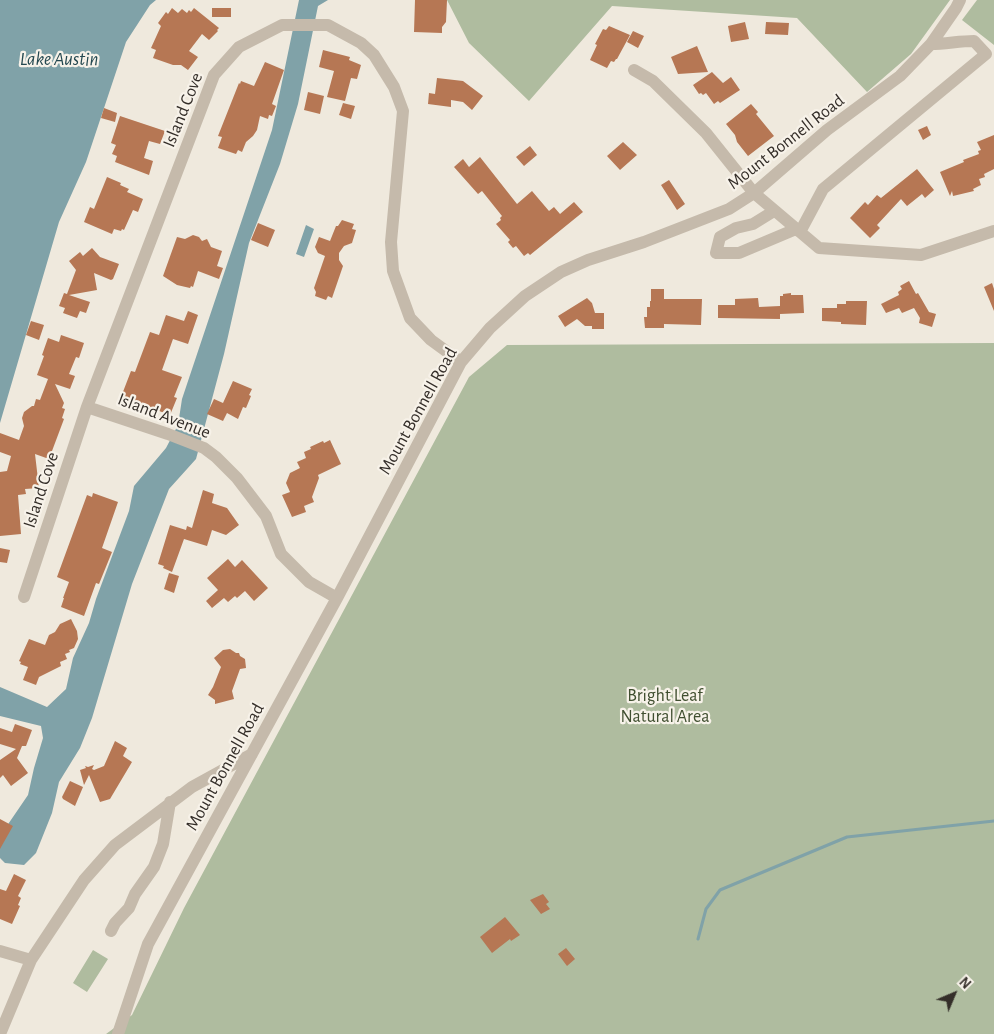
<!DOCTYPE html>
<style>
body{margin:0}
#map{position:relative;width:994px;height:1034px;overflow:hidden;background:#efe9dd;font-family:"Alegreya Sans",sans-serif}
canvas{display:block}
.north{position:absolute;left:929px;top:969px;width:50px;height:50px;-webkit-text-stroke:4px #f7f2e9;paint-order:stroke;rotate:45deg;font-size:14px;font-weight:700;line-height:20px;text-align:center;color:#342e29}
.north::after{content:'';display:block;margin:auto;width:18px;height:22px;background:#342e29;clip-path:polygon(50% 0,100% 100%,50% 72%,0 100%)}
</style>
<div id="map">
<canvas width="994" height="1034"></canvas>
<div class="north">N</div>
</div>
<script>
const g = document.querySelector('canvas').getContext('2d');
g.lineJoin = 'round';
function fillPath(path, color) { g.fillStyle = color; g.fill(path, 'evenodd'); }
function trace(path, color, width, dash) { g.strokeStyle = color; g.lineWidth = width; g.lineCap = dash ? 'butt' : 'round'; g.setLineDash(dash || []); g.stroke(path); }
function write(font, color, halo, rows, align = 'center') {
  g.font = font + ' "Alegreya Sans",sans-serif'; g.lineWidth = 4.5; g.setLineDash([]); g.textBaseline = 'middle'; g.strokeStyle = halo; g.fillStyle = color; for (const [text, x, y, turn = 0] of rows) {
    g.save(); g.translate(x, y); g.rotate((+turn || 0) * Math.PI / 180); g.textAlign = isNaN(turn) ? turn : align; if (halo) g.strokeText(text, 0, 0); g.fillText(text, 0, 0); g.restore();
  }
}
fillPath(new Path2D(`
 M447 0H950L911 54 867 92 797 18 612 6 529 101 469 43Z
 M977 0H994V45L962 20Z
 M994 343V1034H106L132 1015 184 908 469 377 507 345Z
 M93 950 108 959 87 992 73 983Z`), '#afbc9f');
fillPath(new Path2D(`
 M0 0H156L150 5 126 42 86 162 59 222 0 423Z
 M299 0H328L318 6 298 104 280 164 249 243 224 354 196 459 169 489 132 584 92 718 80 748 59 782 52 813 36 853 24 865 5 863 0 858V836L28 795 34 768 43 738 41 726 0 716V687L47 707 66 689 73 658 89 623 96 599 129 511 134 486 166 448 178 425 182 399 272 130Z
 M306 225 314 229 304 257 296 254Z`), '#80a2a8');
trace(new Path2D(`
 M698 939 706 909 720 890 847 837 994 821`), '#80a2a8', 3);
fillPath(new Path2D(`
 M415 0H447L446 22 442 27V33L414 32Z
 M172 8 178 13 182 9 187 13 189 10 191 12 194 8 219 28 217 30 218 31 209 40 202 34 189 51 198 57 188 70 181 65H173L153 58 156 50 151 48 161 26 158 23 166 12 168 14Z
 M212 8H231V17H212Z
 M745 22 749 39 731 42 728 26Z
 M766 22 789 23 788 35 765 34Z
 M609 26 630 35 617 59H616L614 62 611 61 607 68 590 60 597 45 595 44 603 29 606 30Z
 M633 31 644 36 638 48 627 42Z
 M697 46 708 72 678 74 671 57Z
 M323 50 350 57 349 60 361 65 357 79 351 78 345 101 327 97 334 71 319 67Z
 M265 62 284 70 272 104 276 106 272 116 269 115 268 119 260 116 257 130 253 136 246 142 242 152 238 150 236 154 218 148 222 137 218 136 239 83 240 84 241 81 254 86Z
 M712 72 723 83 731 77 740 90 720 103 718 101 714 104 706 93 703 95 701 93 699 94 693 85Z
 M437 78 463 81 483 96 472 110 463 102 451 100V107L428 104 429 93 435 94Z
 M308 92 324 96 320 114 304 110Z
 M343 103 355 106 351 119 339 115Z
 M751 104 758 112 756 114 774 136 748 156 737 142 735 135 726 124Z
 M104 108 117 113 115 122 101 118Z
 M120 116 165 131 160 144 149 141 144 158 153 161 149 175 115 162 117 156 112 154 116 145 111 143Z
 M927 126 931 135 923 140 918 130Z
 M994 135V169L984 174 985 177 979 179 981 185 973 189 974 191 953 196 952 191 950 196 940 172 964 162 963 160 979 154 978 151 981 150 977 142Z
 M623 142 637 155 620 170 607 156Z
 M530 146 537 155 524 166 516 157Z
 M480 157 517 204 532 191 549 211 554 207 560 214 574 202 583 212 530 255 528 253 524 256 516 246 513 248 508 242 510 240 496 224 501 220 500 218 502 216 482 191 478 194 454 167 463 159 469 167Z
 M917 169 934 190 925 198 922 194 907 206 901 199 877 225 880 228 870 238 850 218 865 202 868 205 877 195 881 198Z
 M107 177 121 183 120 185 129 189 127 192 143 199 138 212 133 210 124 230 122 229 121 231 114 229 112 234 84 222 90 207 94 209Z
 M669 180 685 204 677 210 661 185Z
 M342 220 354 224 352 229 356 230 352 243 344 246 339 253V260L343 266 332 298 328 296 326 300 315 296 316 292 314 288 325 256 318 253 315 247 319 237 330 241 336 226H338Z
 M258 223 275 230 268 247 251 240Z
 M193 235 199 237 202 241 207 239 211 247 222 251 217 266 223 268 219 279 198 271 193 287 191 286 190 288 177 285 163 276 177 237 185 239Z
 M92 248 100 257 119 264 113 279 111 280 94 273 97 290 69 295 90 302 86 313 80 311 77 318 63 313 65 308 59 306 64 293 67 294 76 270 69 261 80 252 83 256Z
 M909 281 916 294 918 293 929 312 936 314 932 327 919 323 920 318 914 308 902 313 899 308 886 313 881 304 899 295 898 292 902 289 900 286Z
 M992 283 994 289V311L984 287Z
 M651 289H664V299H702L701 325 664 324V328H645L644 317H647V307H650V301H651Z
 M791 293V295H803L804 313 780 314V319L718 318V305H735V299L758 298 759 307 780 306V296H783V294Z
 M587 298 592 303 595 313H604V329H592V326H585L577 319 565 327 558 316Z
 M846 301H867L866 325 841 324V322L822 321V308H837V304H846Z
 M188 311 198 315 188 344 173 339 162 370 182 377 174 397 177 398 170 415 121 397 131 371 135 372 150 332 159 335 166 315 184 321Z
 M31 321 44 325 39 340 26 335Z
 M61 335 84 343 79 358 76 357 69 374 75 376 70 389 55 384 64 403 62 408 65 409 62 418 64 419 49 459 35 454 39 488 25 489 26 494 18 495 21 534 0 536V472L7 471 11 456 0 452V433L19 440 24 426 22 418 24 412 32 406H34L36 399 40 400 48 379 37 375 44 356 42 355 48 338 59 342Z
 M233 381 252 389 249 395 251 396 246 408 243 407 238 419 227 413 223 421 207 414 214 399 223 403Z
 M330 440 341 464 318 475 319 478 312 497 314 502 304 506 306 512 292 517 282 495 290 492 286 483 290 473 300 468 297 462 306 458 304 452 311 449 310 447 323 441 324 443Z
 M203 490 214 494 212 503 227 508 239 525 226 535 212 530 207 546 184 539 172 572 163 568 164 566 158 564 170 525 186 530 187 526 192 528Z
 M93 493 118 502 102 548 112 552 99 584 96 583 84 616 61 607 64 598H63L69 582 57 577 87 495 92 497Z
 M0 548 10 550 7 563 0 562Z
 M228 559 235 567 242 560 268 588 254 601 245 591 237 598 235 596 228 602 224 598 212 608 206 601 218 590 207 578Z
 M169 573 179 576 174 593 164 589Z
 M71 619 77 631 78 639 74 648 69 650 70 652 65 654 67 659 60 662 61 666 39 677 36 685 23 680 28 667 20 664 21 662 19 661 29 639 45 645 49 635 55 632 60 624Z
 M230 649 236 653H239L240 656 245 659 246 668 240 669 232 691 234 699 215 704V700L208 695 213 687 221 667 214 658 223 650Z
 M15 724 32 730 26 746H22L17 758 28 773 11 786 3 775 0 778V760L16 749 0 744V728L12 732Z
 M115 741 127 748 123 756 132 762 110 799 100 802 89 775 84 785 80 770 86 768 85 766 88 767 94 765 92 769 94 770 104 766Z
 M70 781 83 787 75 806 63 799 62 797Z
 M0 819 13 826 0 849Z
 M14 874 26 880 18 896 21 898 18 905 20 906 12 924 0 919V889L6 891Z
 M543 894 549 902 546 904 550 909 541 914 530 900Z
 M505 917 520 935 511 941 510 939 492 953 480 937Z
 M566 948 575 959 567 966 558 954Z`), '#b67754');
trace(new Path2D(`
 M634 70 653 81 706 133 754 193 819 248 921 255 994 231
 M774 211 753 224 736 228 720 237 716 253H739L796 229
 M800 232 823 189 986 54 974 41C959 41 946 44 931 44
 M87 407 168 434 204 448 216 457 237 478 266 516 281 554 309 582 337 598
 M24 597 87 407 214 75 239 47 282 25H328L361 43 374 55 394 87 403 111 391 242 393 271 410 318 431 340 461 362
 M111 931 115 923 129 908 135 894 154 867 163 844 170 802
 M0 951 31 960
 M0 1034 31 960 84 880 115 845 192 787 252 754
 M118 1034 148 944 337 598 461 362 490 328 525 296 561 272 588 260 644 242 729 209 754 193 827 130 900 76 931 44 956 8 960 0`), '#c5baab', 12);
write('18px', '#342e29', '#f7f2e9', [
 ["Island Cove",183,110,-68],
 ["Mount Bonnell Road",786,142,-38],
 ["Mount Bonnell Road",418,411,-61],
 ["Island Avenue",164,416,21],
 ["Island Cove",41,490,-72],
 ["Mount Bonnell Road",225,767,-61]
]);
write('18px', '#404f30', '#f7f2e9', [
 ["Bright Leaf",665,696],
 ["Natural Area",665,717]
]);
write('italic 19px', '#244850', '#f7f2e9', [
 ["Lake Austin",59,59]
]);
</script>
